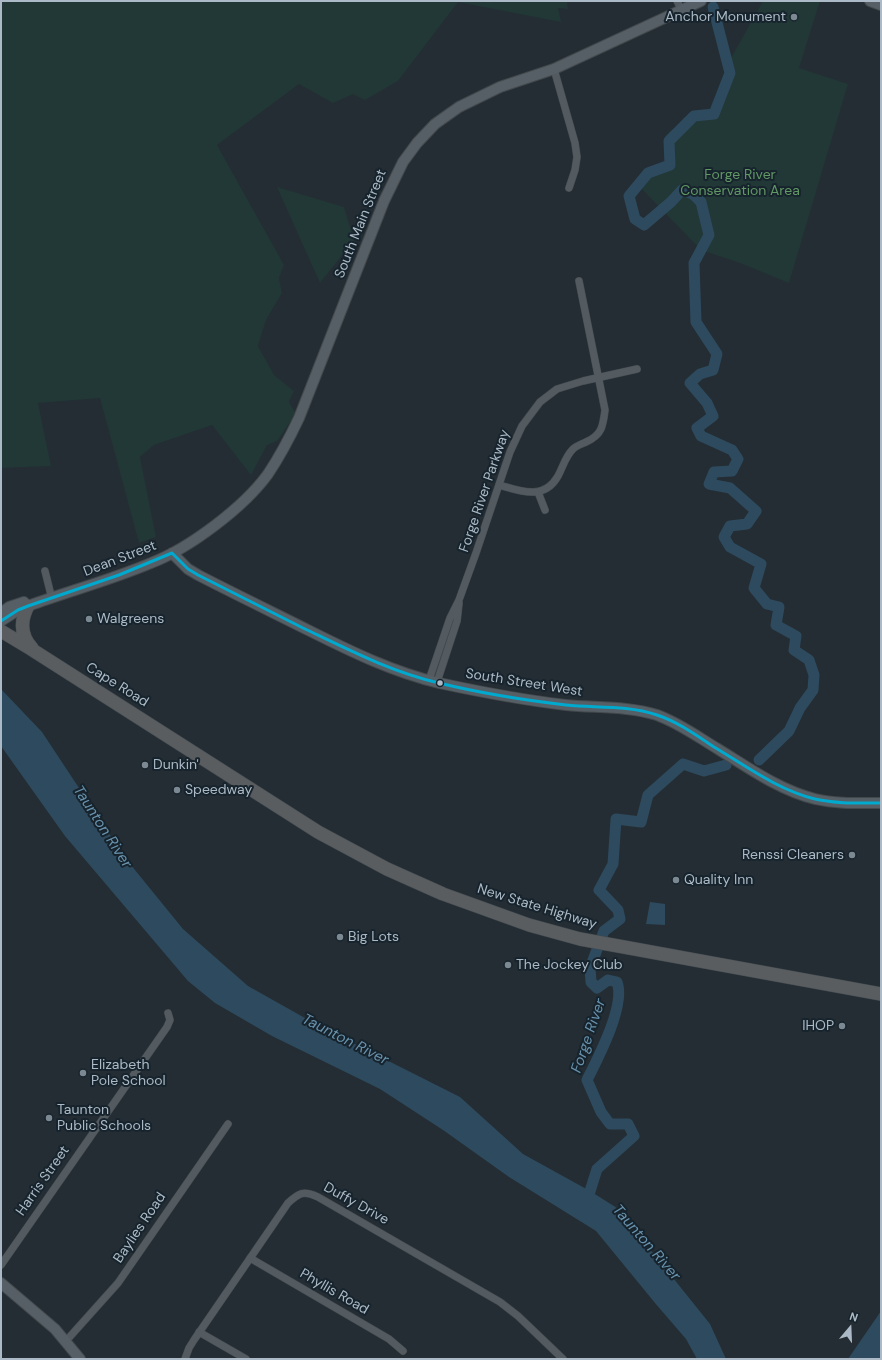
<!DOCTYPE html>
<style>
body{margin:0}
#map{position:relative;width:882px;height:1360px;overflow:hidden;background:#242d33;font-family:"DM Sans",sans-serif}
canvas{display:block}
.frame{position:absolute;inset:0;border:2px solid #abbac6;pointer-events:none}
.north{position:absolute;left:830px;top:1308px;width:40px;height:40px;-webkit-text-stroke:3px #17242d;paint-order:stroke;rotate:19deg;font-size:11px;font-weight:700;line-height:16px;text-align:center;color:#abbac6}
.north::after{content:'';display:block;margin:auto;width:14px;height:18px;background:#abbac6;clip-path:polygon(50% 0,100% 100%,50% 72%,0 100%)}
</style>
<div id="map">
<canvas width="882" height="1360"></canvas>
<div class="frame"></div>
<div class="north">N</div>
</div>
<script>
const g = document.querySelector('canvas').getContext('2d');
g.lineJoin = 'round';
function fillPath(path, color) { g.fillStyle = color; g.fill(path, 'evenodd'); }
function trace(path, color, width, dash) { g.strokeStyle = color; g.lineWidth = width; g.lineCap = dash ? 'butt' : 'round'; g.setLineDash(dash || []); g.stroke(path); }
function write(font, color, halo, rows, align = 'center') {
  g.font = font + ' "DM Sans",sans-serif'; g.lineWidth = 4; g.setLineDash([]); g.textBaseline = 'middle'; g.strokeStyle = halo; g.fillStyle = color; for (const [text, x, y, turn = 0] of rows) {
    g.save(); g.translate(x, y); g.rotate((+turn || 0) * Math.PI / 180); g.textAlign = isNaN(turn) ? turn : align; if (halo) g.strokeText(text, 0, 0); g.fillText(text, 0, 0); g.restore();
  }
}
fillPath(new Path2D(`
 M1 1H567L568 9 558 8 561 22 458 2 398 81 365 100 353 94 333 103 299 84 217 145 284 265 279 278 282 293 266 320 258 346 274 375 294 391 289 402 296 414 277 441 267 445 251 475 212 425 154 445 140 457 156 537 139 543 100 398 38 403 51 466 1 468Z
 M763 1H820L799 68 848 84 789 283 740 263 701 250 639 186C639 182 641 178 644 176L665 167 667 163 664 142 666 136 670 131 676 128 691 112 694 111 709 115C717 106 715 102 719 94 724 84 732 79 726 67Z
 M277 187 344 207 354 240 320 283Z`), '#213837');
fillPath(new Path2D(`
 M1 689 42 732 126 859 183 929 248 986 321 1027 460 1097 523 1154 590 1191 617 1208 710 1324 726 1359H697L686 1339 655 1303 596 1231 509 1177 443 1130 380 1089 272 1036 215 1003 188 981 65 836 1 746Z
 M650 902 665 904V925L646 924Z
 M881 1311V1359H848Z`), '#2e4a5e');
trace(new Path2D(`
 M713 7 730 73 714 114 694 116 669 141 670 165 648 173 629 196 635 219 644 225 671 202 682 190 693 194 701 202 709 235 694 263 696 322 717 354 713 370 700 374 690 383 707 403 713 416 697 428 701 436 732 450 738 459 732 471 714 472 709 484 730 488 756 511 747 524 730 526 724 537 730 547 761 564 754 588 767 604 779 607 776 625 796 636 794 650 809 660 814 675 813 690 800 708 789 731 759 760
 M586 1204 597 1169 634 1136 628 1124H610L601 1112 587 1080C598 1058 626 1005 617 982L608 980 597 988 591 982 590 968 604 931 620 919 618 910 599 890 613 864 616 819 641 822 648 795 683 764 704 771 726 765`), '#2e4a5e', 11);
const street = new Path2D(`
 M677 1 682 11
 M554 69 575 143 577 157 575 170 569 188
 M499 485C520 491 544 501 558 476 563 467 565 457 573 449 576 446 582 444 586 442 602 435 603 426 605 410L579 281
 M538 492 545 510
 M45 571 51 595
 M429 680 450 618 459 600 476 553 510 452 522 426 540 402 557 389 583 381 637 369
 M437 682 457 621 459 603
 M250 1258 389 1339 403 1351
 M1 1265 167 1027 170 1020 168 1013
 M199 1332 246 1359
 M66 1341 118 1283 228 1124
 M185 1359 189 1348 194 1340 288 1203C299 1193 303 1190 318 1197L500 1302 518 1316 563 1359`);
const secondary = new Path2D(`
 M870 1 881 5
 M172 553 188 569 198 575C235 594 272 612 310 631 352 652 393 672 439 683 481 692 523 700 566 705 596 708 628 706 657 715 679 723 698 737 718 749 749 768 779 790 815 799 837 804 859 803 881 803
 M1 613 9 607 24 602
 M1 621 18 610 28 606C69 591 111 580 151 563 190 548 244 507 268 474 280 456 290 437 299 418L384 201 403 162 417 143 435 124 459 107 500 87 554 69 701 1
 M1 1283 55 1329 80 1359`);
const highway = new Path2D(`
 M28 606C20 621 20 635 32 648
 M1 631 31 649 318 832 387 869 443 894 529 925 580 939 881 994`);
trace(street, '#42494d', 8);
trace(secondary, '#42494d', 12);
trace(highway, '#40494f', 14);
trace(street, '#535b61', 7);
trace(secondary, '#575f66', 10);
trace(highway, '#595d60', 13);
trace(new Path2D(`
 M1 621 18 610 28 606 119 575 172 553 188 569 198 575C233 593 268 610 303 628 347 649 391 672 439 683 480 693 523 700 566 705 596 708 627 705 657 715 678 722 696 735 714 747 746 766 778 790 815 799 837 804 859 803 881 803`), '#00a9ce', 3);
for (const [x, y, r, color] of [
 [794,17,4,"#7c8993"],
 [89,619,4,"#7c8993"],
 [440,683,3.5,"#abbac6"],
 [145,765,4,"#7c8993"],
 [177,790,4,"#7c8993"],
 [852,855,4,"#7c8993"],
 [676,880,4,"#7c8993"],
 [340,937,4,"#7c8993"],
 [508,965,4,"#7c8993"],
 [842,1026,4,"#7c8993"],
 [83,1073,4,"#7c8993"],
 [49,1118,4,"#7c8993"]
]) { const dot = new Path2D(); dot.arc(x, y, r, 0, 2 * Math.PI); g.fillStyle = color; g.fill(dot); trace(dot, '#17242d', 1.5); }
write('14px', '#abbac6', '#17242d', [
 ["Anchor Monument",786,17,"right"],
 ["Walgreens",97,619],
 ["Dunkin'",153,765],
 ["Speedway",185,790],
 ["Renssi Cleaners",844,855,"right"],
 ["Quality Inn",684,880],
 ["Big Lots",348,937],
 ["The Jockey Club",516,965],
 ["IHOP",834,1026,"right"],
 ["Elizabeth",91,1065],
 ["Pole School",91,1081],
 ["Taunton",57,1110],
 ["Public Schools",57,1126]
], 'left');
write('14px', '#619864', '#17242d', [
 ["Forge River",740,175],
 ["Conservation Area",740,191]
]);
write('14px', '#abbac6', '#17242d', [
 ["South Main Street",361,224,-68],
 ["Forge River Parkway",485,491,-71],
 ["Dean Street",120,559,-21],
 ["South Street West",524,683,9],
 ["Cape Road",117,685,32],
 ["New State Highway",537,907,17],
 ["Harris Street",43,1181,-55],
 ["Duffy Drive",356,1204,29],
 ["Baylies Road",140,1228,-56],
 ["Phyllis Road",334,1292,30]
]);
write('italic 15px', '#6892ad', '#17242d', [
 ["Taunton River",102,827,57],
 ["Forge River",589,1036,-71],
 ["Taunton River",345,1040,27],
 ["Taunton River",646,1243,49]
]);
</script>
